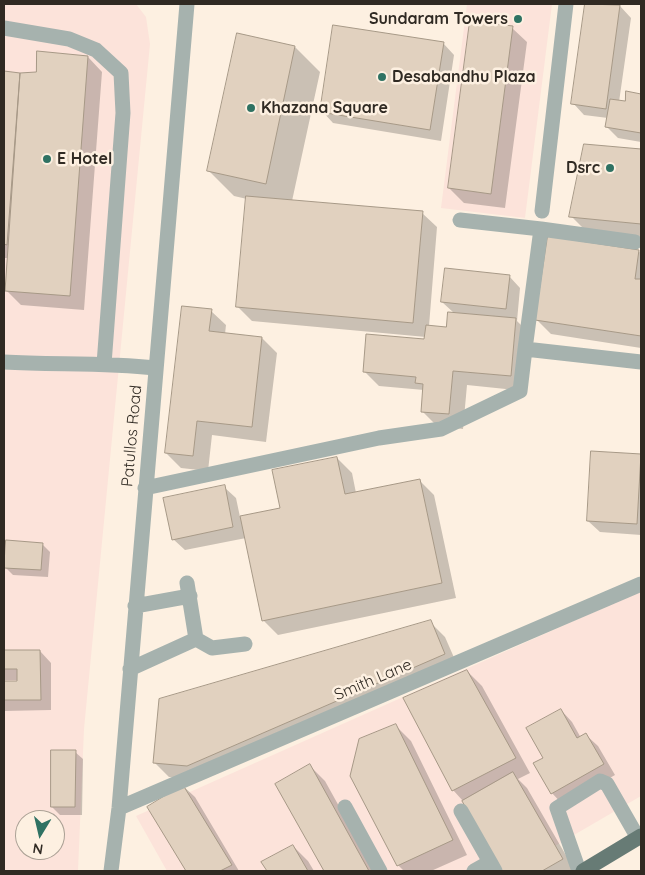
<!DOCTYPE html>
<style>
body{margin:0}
#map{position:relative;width:645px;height:875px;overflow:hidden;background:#fdf0e1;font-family:Quicksand,sans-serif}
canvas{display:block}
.frame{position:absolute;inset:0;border:5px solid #302a23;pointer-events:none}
.north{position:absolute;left:15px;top:810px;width:50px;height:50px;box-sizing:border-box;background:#fdf0e1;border:1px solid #aba195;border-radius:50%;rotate:189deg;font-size:14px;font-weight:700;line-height:20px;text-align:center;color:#302a23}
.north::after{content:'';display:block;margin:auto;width:18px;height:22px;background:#2f7263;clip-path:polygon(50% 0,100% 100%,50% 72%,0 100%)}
</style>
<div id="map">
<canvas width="645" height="875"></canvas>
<div class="frame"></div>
<div class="north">N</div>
</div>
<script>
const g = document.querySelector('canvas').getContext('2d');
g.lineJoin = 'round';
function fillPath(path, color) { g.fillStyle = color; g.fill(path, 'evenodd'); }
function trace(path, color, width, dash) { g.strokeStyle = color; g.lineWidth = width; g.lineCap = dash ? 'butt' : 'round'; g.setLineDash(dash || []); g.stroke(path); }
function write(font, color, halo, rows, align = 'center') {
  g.font = font + ' Quicksand,sans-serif'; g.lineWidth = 5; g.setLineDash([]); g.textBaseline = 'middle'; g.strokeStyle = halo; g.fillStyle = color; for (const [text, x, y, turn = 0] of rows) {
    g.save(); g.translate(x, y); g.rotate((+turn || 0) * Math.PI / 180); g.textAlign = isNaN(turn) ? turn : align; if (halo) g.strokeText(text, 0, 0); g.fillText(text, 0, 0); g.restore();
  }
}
fillPath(new Path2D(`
 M4 4H136L146 17 150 44 84 729 78 871H4ZM25 820H55V850H25Z
 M467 4H552L525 218 441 208Z
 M641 591V796L512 871H167L136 816Z`), '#fce3da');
fillPath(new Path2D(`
 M586 4 620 6 631 18 619 102 626 103 627 93 641 95V142L618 138 607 127 608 118 584 115 573 103Z
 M512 28 527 42 505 208 464 203 449 188Z
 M443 43 454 55 441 141 333 123 322 111Z
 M295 47 320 72 292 201 422 213 437 227 429 326 447 328 454 313 442 302 509 276 520 288 517 321 530 334 525 391 467 385 463 429 437 426 422 411 424 390 379 386 364 371 426 341V337L252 321 237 306 247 199 234 196 209 171Z
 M88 57 102 72 84 310 21 305 6 290 7 258H4V73H37Z
 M585 146 641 150V237L586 231 571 216Z
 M639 251 641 254V348L551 334 536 319Z
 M211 311 226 325 225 334 262 338 277 353 266 442 212 435 208 471 181 468 166 453Z
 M640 455 641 535 600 532 588 521Z
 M337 458 352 473 356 493 419 480 434 495 456 598 278 635 263 620 246 538 185 550 173 539 224 487 236 498 240 517 281 508Z
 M42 544 50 552 48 577 13 575 5 567Z
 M430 622 445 637 459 669 202 780 169 777 154 762Z
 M40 651 51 663V710L4 711V683H19V680H4V652Z
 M467 671 482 686 530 773 518 779 527 788 575 871H504L463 801 453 790Z
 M561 710 572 722 581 738 586 735 598 746 615 775 563 805 552 793 544 758Z
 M396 726 411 741 467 855 431 871H404L398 865Z
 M75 752 83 759 82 815H60L52 807Z
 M310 766 325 781 375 871H325L277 784Z
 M183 786 195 797 239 871H187L148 807Z
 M293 846 308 861 314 871H268L263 862Z`), '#0003');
const building = new Path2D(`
 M585 4 620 5 606 109 571 104Z
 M470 21 513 26 491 194 448 188Z
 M333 25 444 42 430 130 320 112Z
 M237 33 295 46 266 184 207 171Z
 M37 51 88 56 70 296 5 291 20 73 36 72Z
 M4 71 20 73 7 245 4 244Z
 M626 91 641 94V133L605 127 610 99 625 101Z
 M584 144 641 149V224L569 217Z
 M246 196 423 211 413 323 236 307Z
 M548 236 639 250 635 279H641V336L535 320Z
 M445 268 510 275 506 309 441 302Z
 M182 306 212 309 209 331 262 337 252 427 197 421 193 456 165 453Z
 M448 312 516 318 511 376 453 371 449 414 421 412 423 384 415 383 416 377 363 372 366 334 424 339 426 325 446 327Z
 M591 451 641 454 637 524 587 521Z
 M337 457 345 494 420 479 442 583 262 621 240 516 280 508 272 470Z
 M225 485 233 527 172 540 163 498Z
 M6 540 43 543 41 570 4 568Z
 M431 620 445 654 187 766 153 763 159 699Z
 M4 650H40L41 700H4V681H17V669H4Z
 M467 670 516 758 452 791 403 698Z
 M561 709 577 738 586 733 604 764 551 794 533 763 543 758 526 728Z
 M396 724 453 840 397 866 350 776 359 739Z
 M51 750H76L75 807H51Z
 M310 764 369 871H324L275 784Z
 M513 772 563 859 542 871H502L462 801Z
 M183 785 232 865 220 871H186L147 807Z
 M293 845 308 871H267L261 862Z`);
fillPath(building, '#e1d1bf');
trace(building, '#a79987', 1);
trace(new Path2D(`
 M4 28 69 39 96 50 121 73 123 113 104 364
 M542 211 566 4
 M460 220 541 229
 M525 349 541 229 635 242
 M4 362C54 365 105 362 155 368
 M145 488 379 438 441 429 520 391 525 349 641 362
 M187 583 196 639 212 648 245 644
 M135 606 190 596
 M130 669 196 639
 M345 807 380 871
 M119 808 641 584
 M461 811 490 862
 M111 871 119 808 187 4
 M474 871 490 862 495 871
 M579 871 557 808 600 781 607 784 638 838`), '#a6b2ae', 15);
trace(new Path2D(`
 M583 871 641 836`), '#677b75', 15);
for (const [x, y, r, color] of [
 [518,19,5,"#2f7263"],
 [382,77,5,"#2f7263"],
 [251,108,5,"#2f7263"],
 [47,159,5,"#2f7263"],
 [610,168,5,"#2f7263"]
]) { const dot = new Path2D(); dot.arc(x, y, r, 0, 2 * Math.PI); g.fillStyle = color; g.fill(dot); trace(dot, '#fdf0e1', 2); }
write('bold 16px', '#302a23', '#fdf0e1', [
 ["Sundaram Towers",508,19,"right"],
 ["Desabandhu Plaza",392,77],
 ["Khazana Square",261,108],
 ["E Hotel",57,159],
 ["Dsrc",600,168,"right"]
], 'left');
write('16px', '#302a23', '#fdf0e1', [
 ["Patullos Road",132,436,-85],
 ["Smith Lane",373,680,-23]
]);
</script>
